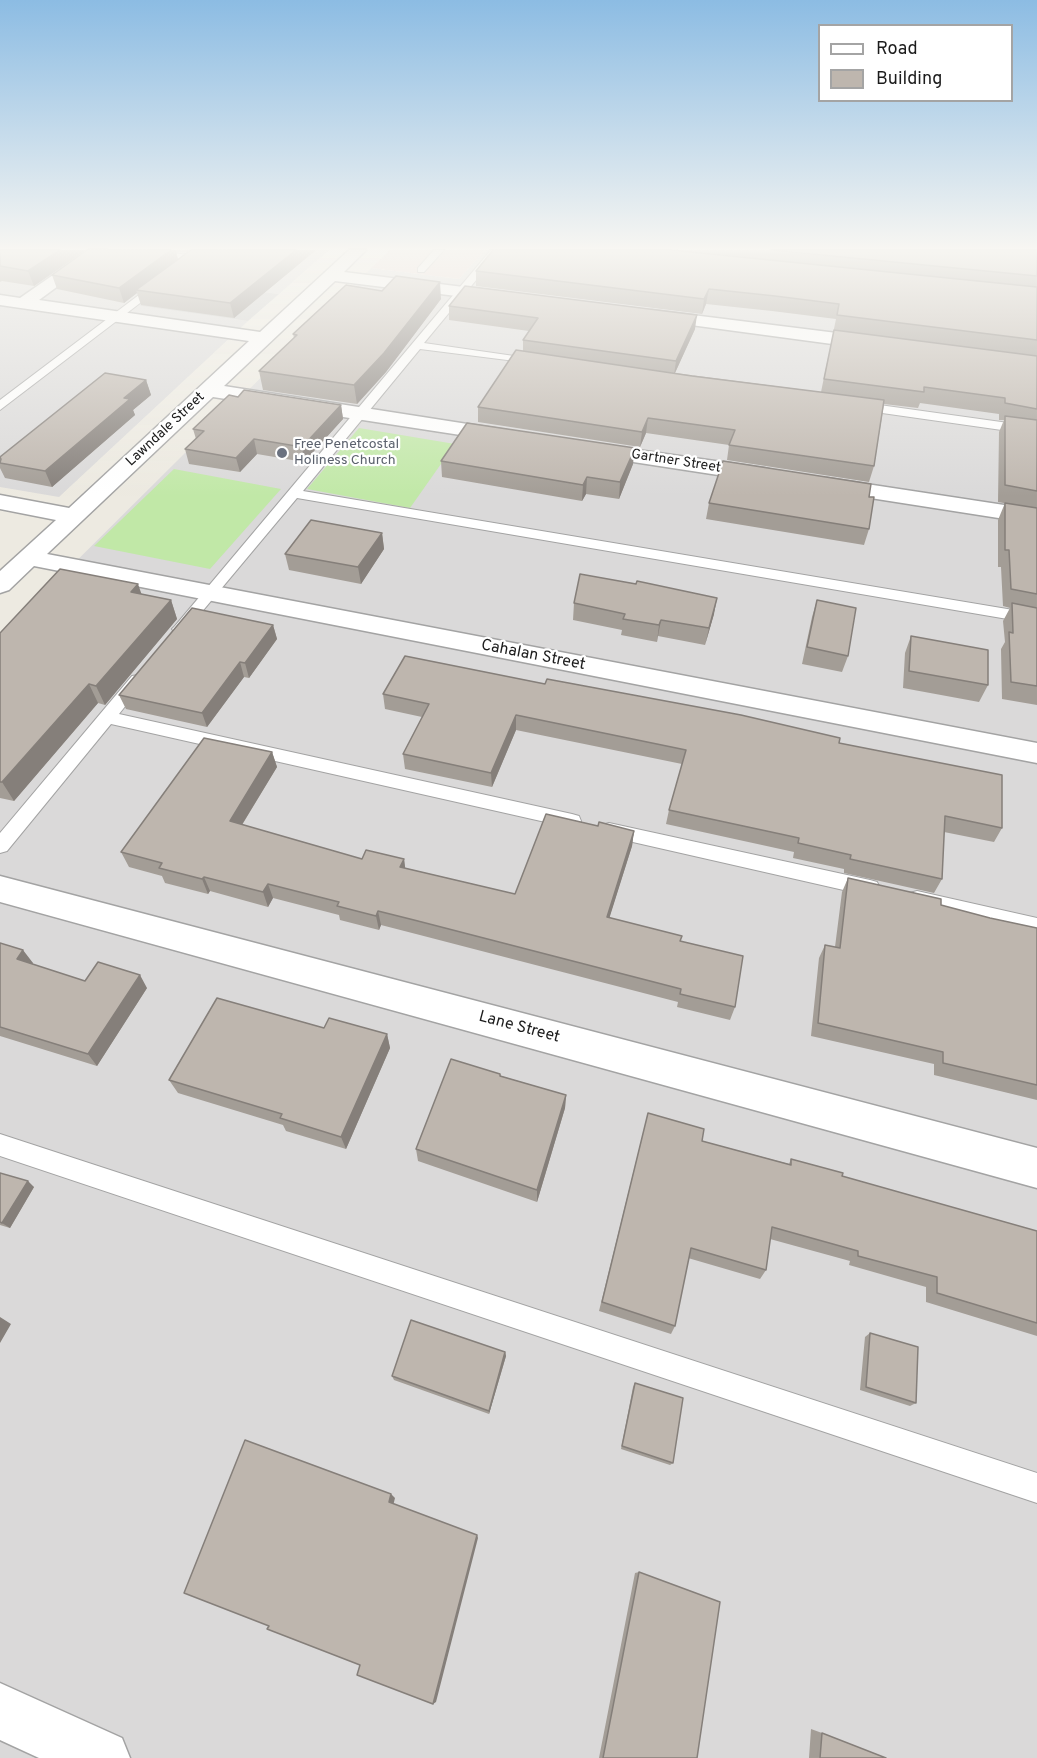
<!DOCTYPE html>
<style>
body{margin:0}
#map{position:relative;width:1037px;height:1758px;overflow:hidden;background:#edeae1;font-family:Overpass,sans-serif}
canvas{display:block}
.legend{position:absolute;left:818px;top:24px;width:195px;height:78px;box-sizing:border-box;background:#fff;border:2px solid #a4a4a4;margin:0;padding:8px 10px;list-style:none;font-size:18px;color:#1c1c1c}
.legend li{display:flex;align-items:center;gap:12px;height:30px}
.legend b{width:30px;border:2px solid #a4a4a4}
</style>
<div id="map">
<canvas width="1037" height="1758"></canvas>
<ul class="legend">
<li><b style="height:8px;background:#fff"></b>Road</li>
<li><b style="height:16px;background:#beb6ae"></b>Building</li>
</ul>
</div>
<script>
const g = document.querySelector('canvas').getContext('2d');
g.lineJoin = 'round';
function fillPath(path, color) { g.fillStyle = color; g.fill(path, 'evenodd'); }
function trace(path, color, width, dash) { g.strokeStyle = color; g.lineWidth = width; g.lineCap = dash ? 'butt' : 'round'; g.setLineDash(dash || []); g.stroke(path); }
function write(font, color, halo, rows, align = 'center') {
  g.font = font + ' Overpass,sans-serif'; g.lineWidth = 4.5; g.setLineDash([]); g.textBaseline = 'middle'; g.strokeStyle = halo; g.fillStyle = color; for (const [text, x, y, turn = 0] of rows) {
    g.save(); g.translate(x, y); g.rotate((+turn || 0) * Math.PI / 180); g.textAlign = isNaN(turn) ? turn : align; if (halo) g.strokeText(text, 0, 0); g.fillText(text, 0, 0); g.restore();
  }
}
fillPath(new Path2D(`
 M0 250H329L279 294 174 280 141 306 248 321 59 497 0 487Z
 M485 250H1037V1758H0V637L371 268 459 279Z`), '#dad9d9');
fillPath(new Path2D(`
 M390 250H485L459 279 371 268Z`), '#eed4d0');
fillPath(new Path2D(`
 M174 280 279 294 248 321 140 306Z`), '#cacaca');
fillPath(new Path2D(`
 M359 428 455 444 410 508 307 489Z
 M174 469 281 489 210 569 94 546Z`), '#c1e8a7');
const service = new Path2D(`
 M120 250H146L207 257 217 250H228L209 263 125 253Z
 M434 250H444L424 272H418V268Z
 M491 250H501L424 343 535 359 541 362 539 364 420 349 303 491 1037 614V624L297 498 185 632H175L172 629 175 626Z
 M156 282 165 284 0 410V400Z
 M858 402 1037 427V435L854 409V403Z
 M138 675 146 680 119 714 572 814 579 816 581 821 579 826 572 828 111 724 7 851 0 853V833L132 676Z
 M609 823 870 880 877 882 880 888 877 894 870 896 602 835 600 830 602 825Z
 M917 891 1037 918V934L910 905 907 899 910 893Z
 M0 1134 1037 1473V1503L0 1156Z`);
const minor = new Path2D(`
 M89 250H107L39 300 260 332 349 250H366L344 272 511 293 514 297 511 301 505 302 335 281 224 386 506 430 513 432 517 436 513 440 506 442 213 397 47 554 1037 743V763L34 566 9 590 0 593V571L56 520 0 509V495L69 508 249 341 0 305V295L20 298Z
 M652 310 877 338 886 344 877 350 646 319 643 315 646 311Z
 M589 443 764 468 772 470 775 475 772 480 764 482 581 454 578 449 581 444Z
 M827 478 1037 510V524L819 490 816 485 819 480Z
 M0 876 1037 1148V1188L0 902Z
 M0 1683 122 1738 130 1758H39L0 1740Z`);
trace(service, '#a3a3a3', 2);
trace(minor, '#a3a3a3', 3);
fillPath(service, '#fff');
fillPath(minor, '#fff');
fillPath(new Path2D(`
 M0 250H86L34 286 2 281 0 282Z
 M87 250H316L234 318 141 305 137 293 124 303 57 289 52 275ZM176 251 187 252 178 259Z
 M493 250H1037V705L1002 699 1001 649 1005 642 1003 621 1010 608 1003 606 1001 567H998V520L1005 503 1009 504 998 502 999 432 1004 420H999V414L920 403 918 408 884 404 874 466 869 482 727 460 729 445 646 433 640 447 478 422V407L523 351V340L529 331 449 320V306L695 329 675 373 821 392 836 319 772 311 706 304 702 314 476 286V271Z
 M441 299 386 372 357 404 263 390 259 371 294 338 293 334Z
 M146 380 151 395 133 410 135 415 52 487 5 478 0 468V457Z
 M238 397 341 405 343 419 304 462 257 454 240 472 189 464 185 449 196 439 193 429Z
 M441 461 633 464 619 499 586 494 582 501 442 477Z
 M869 497V529L864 545 706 519 709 503Z
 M382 533 384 549 361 584 289 570 285 554Z
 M141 594 171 600 177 619 105 705 98 703 14 801 0 798V633Z
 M817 600 848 656 842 672 802 664 812 617Z
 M574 603 714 614 705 645 658 636 657 642 621 635 622 630 573 620Z
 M273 625 277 639 249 678 244 677 207 727 126 709 119 695Z
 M911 636 988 685 979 702 903 688 905 653Z
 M383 694 839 743 1002 828 994 842 944 832 942 879 934 893 844 873V869L793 858 794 852 666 824 669 810 682 764 516 730 492 787 405 769 403 754 422 717 385 709Z
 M272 752 277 767 242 825 362 859H404L405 868 515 894 598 826 634 831 632 846 609 918 680 941 735 1007 730 1020 677 1007 678 1002 416 934 381 925 379 930 340 920 339 915 273 898 268 907 210 891 208 894 165 883 162 876 129 867 121 852Z
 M848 878 941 905 990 918 1037 928V1100L934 1075V1064L811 1036 819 958 825 945 835 947 842 892Z
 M0 943 33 963 32 964 85 981 147 988 97 1066 0 1036Z
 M324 1028 387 1034 390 1048 346 1149 286 1131 283 1125 178 1093 169 1080Z
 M500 1074 501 1076 566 1095 565 1108 537 1202 418 1161 416 1149Z
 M648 1113 702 1141 789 1164 791 1159 842 1176 1037 1231V1336L926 1302V1287L849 1265 850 1261 770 1239 766 1270 760 1279 688 1258 675 1326 671 1334 599 1311Z
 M0 1173 34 1187 10 1228 0 1225Z
 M870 1333 916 1403 910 1406 860 1390 865 1337Z
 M505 1352 506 1356 489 1414 394 1380 392 1376Z
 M635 1383 673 1463 670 1465 621 1449 633 1387Z
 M639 1572 697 1758H599L635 1573Z
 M811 1729 822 1733 886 1758H809Z`), '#a39d96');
fillPath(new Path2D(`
 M60 250H86L34 286 28 271Z
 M171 250H176L178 261 136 290 137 293 124 303 119 288Z
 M296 250H316L234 318 230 303Z
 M440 282 441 299 386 372 357 404 354 385Z
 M709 289 706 304 702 314 704 299Z
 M697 315 695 329 674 375 676 361Z
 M146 380 151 395 133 410 135 415 52 487 45 471 124 398Z
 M341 405 343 419 304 462 302 447Z
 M648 418 646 433 640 447 642 432Z
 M254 439 257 454 240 472 236 458Z
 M635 448 633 464 619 499 620 482Z
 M587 477 586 494 582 501 583 485Z
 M382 533 384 549 361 584 358 567Z
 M138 584 145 604 131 592Z
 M717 598 714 614 705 645 709 628Z
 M171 600 177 619 105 705 96 686Z
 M661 620 658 636 657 642 659 625Z
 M273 625 277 639 249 678 245 663Z
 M240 662 244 677 207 727 202 713Z
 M89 684 98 703 14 801 2 782Z
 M516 715V730L492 787 491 773Z
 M272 752 277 767 235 836 230 821Z
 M634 831 632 846 605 932 607 917Z
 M404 859 406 874 400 867Z
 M204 877 210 891 208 894 202 879Z
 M268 884 273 898 268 907 263 892Z
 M378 911 381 925 379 930 376 916Z
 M23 950 33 963 27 972 17 959Z
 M140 975 147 988 97 1066 88 1054Z
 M387 1034 390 1048 346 1149 341 1137Z
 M566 1095 565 1108 537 1202V1190Z
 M28 1181 34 1187 10 1228 2 1223Z
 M0 1317 11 1324 0 1343Z
 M505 1352 506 1356 489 1414V1411Z
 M391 1494 395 1498 393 1506 389 1502Z
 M477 1535 478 1538 436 1702 433 1704Z`), '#857f7a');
const building = new Path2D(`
 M0 250H60L28 271 0 266Z
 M87 250H171L119 288 52 275Z
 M191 250H296L230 303 136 290Z
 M493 250H671L1037 287V340L837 315 839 304 775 296 709 289 704 299 476 271Z
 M771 250H1037V276Z
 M396 276 440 282 384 353 354 385 259 371 297 335 293 334 346 285 382 291Z
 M465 286 697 315 676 361 523 340 538 318 449 306Z
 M834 330 1037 356V409L1005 403V398L924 387V392L824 379Z
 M516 350 692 376 884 400 874 466 729 445 735 430 648 418 642 432 478 407Z
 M105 373 146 380 124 398 130 399 45 471 0 463 1 459 0 457Z
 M244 390 341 405 302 447 254 439 236 458 185 449 204 431 193 429 229 395 238 397Z
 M1005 416 1037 420V491L1005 485Z
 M467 423 635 448 620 482 587 477 583 485 441 461Z
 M723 461 871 484 869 497H874L869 529 709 503Z
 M1005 503 1037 508V594L1011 589 1009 550H1005Z
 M311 520 382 533 358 567 285 554Z
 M60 569 138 584 131 592 171 600 96 686 89 684 2 782H0V633Z
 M580 574 636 584 637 581 717 598 709 628 661 620 659 625 623 619 625 614 574 603Z
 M817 600 856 608 848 656 807 647Z
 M1012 603 1037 608V686L1011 682 1009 632 1013 633Z
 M192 608 273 625 245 663 240 662 202 713 119 695Z
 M911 636 988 650V685L909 671Z
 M405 656 545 684 547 679 741 715 840 738 839 743 1002 775V828L945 816 942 879 850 859 851 855 798 843 799 838 669 810 686 750 516 715 491 773 403 754 429 704 383 694Z
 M204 738 272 752 230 821 362 859 366 850 404 859 400 867 515 894 546 814 598 826 599 822 634 831 607 917 682 936 680 941 743 956 735 1007 680 994 681 989 414 920 378 911 376 916 337 906 339 902 268 884 263 892 204 877 202 879 159 868 162 863 121 852Z
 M848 878 941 899V905L990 918 1037 928V1085L943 1063V1052L818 1023 825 945 840 948Z
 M0 943 23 950 17 959 85 981 98 962 140 975 88 1054 0 1027Z
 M217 998 324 1028 329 1018 387 1034 341 1137 280 1118 282 1114 169 1080Z
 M451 1059 500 1074V1076L566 1095 537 1190 416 1149Z
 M648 1113 704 1129 702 1141 791 1165V1159L843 1173 842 1176 1037 1231V1323L937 1293V1277L858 1256V1251L772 1227 766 1270 691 1248 675 1326 602 1302Z
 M0 1173 28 1181 2 1223 0 1222Z
 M411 1320 505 1352 489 1411 392 1376Z
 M870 1333 918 1347 916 1403 866 1387Z
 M635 1383 683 1398 673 1463 622 1446Z
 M245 1440 391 1494 389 1502 477 1535 433 1704 357 1675 360 1665 267 1629 269 1626 184 1593Z
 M639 1572 720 1602 697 1758H603Z
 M822 1733 886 1758H820Z`);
fillPath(building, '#beb6ae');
trace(building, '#857f7a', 1.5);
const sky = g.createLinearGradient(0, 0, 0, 496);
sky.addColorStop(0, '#8cbce3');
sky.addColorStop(0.5, '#f7f6f2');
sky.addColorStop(1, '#f7f6f200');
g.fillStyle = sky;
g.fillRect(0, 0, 1037, 496);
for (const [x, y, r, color] of [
 [282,453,6,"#6b7280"]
]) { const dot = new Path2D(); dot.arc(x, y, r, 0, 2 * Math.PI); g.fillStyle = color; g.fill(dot); trace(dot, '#fff', 2); }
write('14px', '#1c1c1c', '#fff', [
 ["Lawndale Street",166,430,-43],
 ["Gartner Street",676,462,9]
]);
write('14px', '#5b616d', '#fff', [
 ["Free Penetcostal",294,445],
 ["Holiness Church",294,461]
], 'left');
write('16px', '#1c1c1c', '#fff', [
 ["Cahalan Street",533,656,11],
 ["Lane Street",519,1028,15]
]);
</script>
